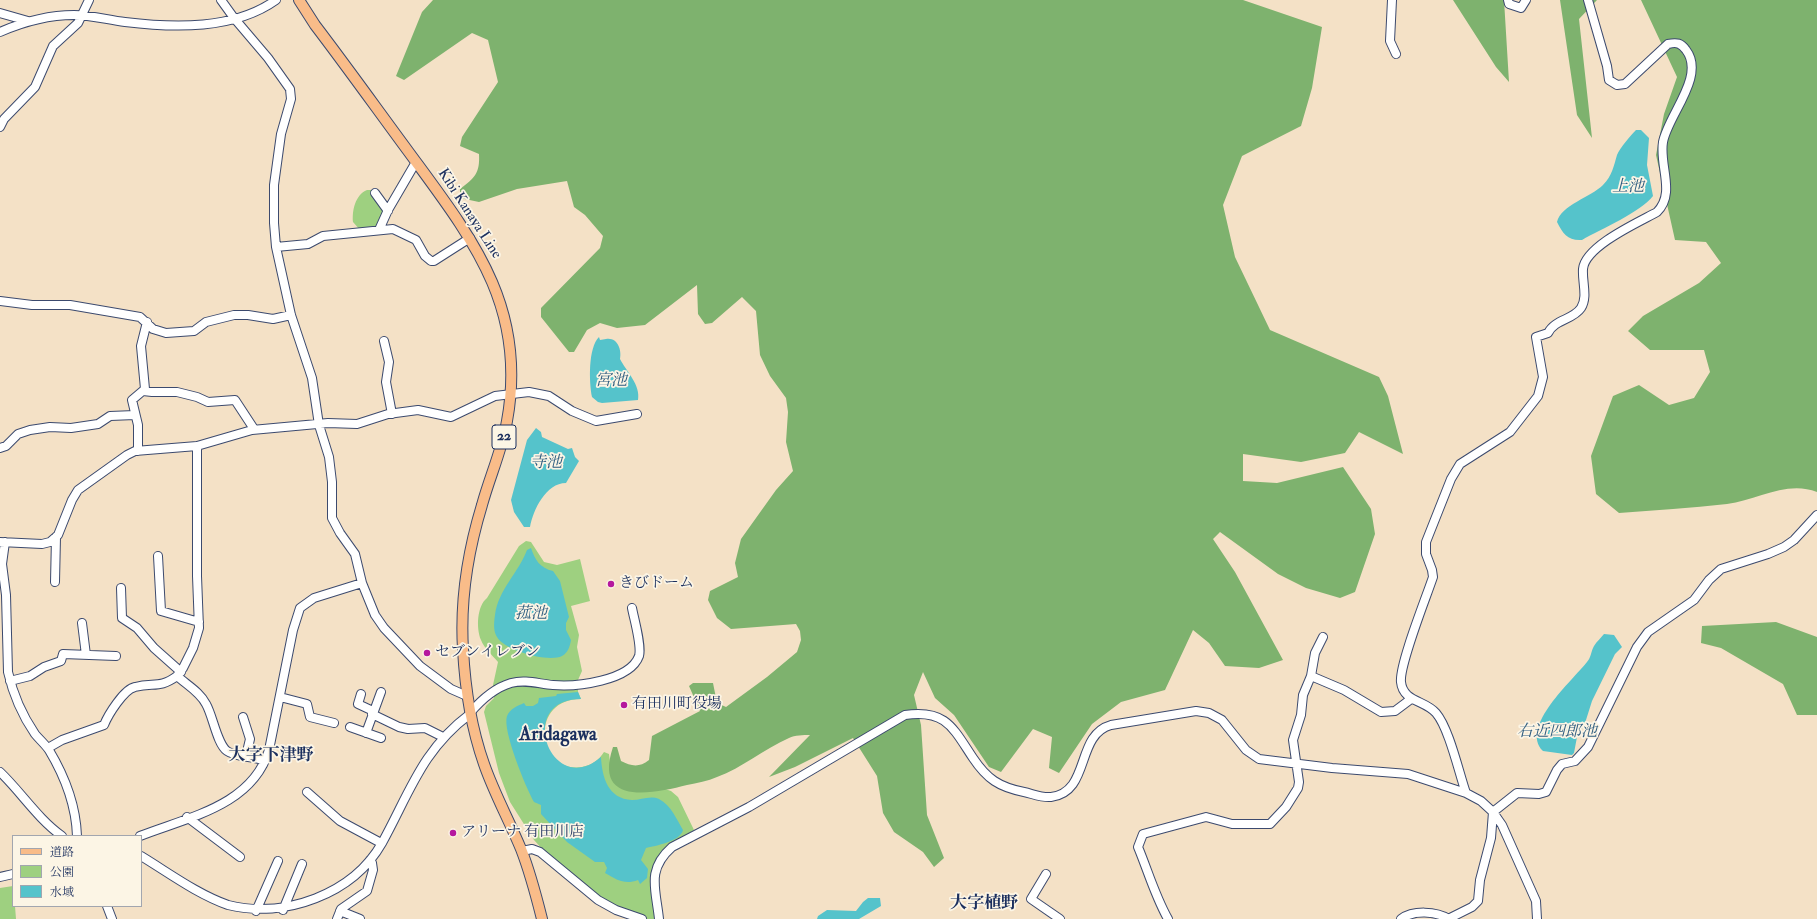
<!DOCTYPE html>
<meta charset="utf-8">
<style>
body{margin:0}
#map{position:relative;width:1817px;height:919px;overflow:hidden;background:#f4e1c6;font-family:"IM FELL Double Pica","Noto Serif JP",serif}
canvas{display:block}
.legend{position:absolute;left:12px;top:835px;width:130px;height:72px;box-sizing:border-box;background:#fcf5e5;border:1px solid #a2a6af;margin:0;padding:5px 7px;list-style:none;font-size:12px;color:#1b2f5e}
.legend li{display:flex;align-items:center;gap:8px;height:20px}
.legend b{width:20px;border:1px solid #a2a6af}
</style>
<div id="map">
<canvas width="1817" height="919"></canvas>
<ul class="legend">
<li><b style="height:5px;background:#f9bc89"></b>道路</li>
<li><b style="height:11px;background:#9ed080"></b>公園</li>
<li><b style="height:11px;background:#55c3cb"></b>水域</li>
</ul>
</div>
<script>
const g = document.querySelector('canvas').getContext('2d');
g.lineJoin = 'round';
function fillPath(path, color) { g.fillStyle = color; g.fill(path, 'evenodd'); }
function trace(path, color, width, dash) { g.strokeStyle = color; g.lineWidth = width; g.lineCap = dash ? 'butt' : 'round'; g.setLineDash(dash || []); g.stroke(path); }
function write(font, color, halo, rows, align = 'center') {
  g.font = font + ' "IM FELL Double Pica","Noto Serif JP",serif'; g.lineWidth = 3.5; g.setLineDash([]); g.textBaseline = 'middle'; g.strokeStyle = halo; g.fillStyle = color; for (const [text, x, y, turn = 0] of rows) {
    g.save(); g.translate(x, y); g.rotate((+turn || 0) * Math.PI / 180); g.textAlign = isNaN(turn) ? turn : align; if (halo) g.strokeText(text, 0, 0); g.fillText(text, 0, 0); g.restore();
  }
}
fillPath(new Path2D(`
 M367 190H375L388 207 377 227 360 230 353 222C352 211 355 195 367 190Z
 M526 541 531 542 544 562 557 565 580 559 590 601 571 606 579 635 577 647 582 671 578 680V692L581 699C528 699 537 774 582 767 592 765 599 760 604 752L609 754 611 771 671 791 678 797 694 830C644 861 649 863 656 919H646L605 902 544 851 534 840 510 802 499 773 484 712 486 706 494 698 493 685 498 662C492 655 484 648 481 640 476 628 477 606 487 598L519 546Z
 M13 886V906H15L16 919H0V888Z`), '#9ed080');
fillPath(new Path2D(`
 M433 0H1243L1322 27 1312 88 1301 126 1242 156 1223 205 1235 257 1270 330 1379 377 1388 396 1403 454 1359 432 1345 453 1301 462 1243 454V481L1277 483 1343 467 1371 509 1375 534 1355 592 1340 598 1306 588 1278 574 1220 532 1213 539 1235 572 1283 660 1259 668 1225 666 1209 643 1193 630 1165 690 1121 702 1092 724 1059 773 1049 768 1052 737 1033 729 1001 772 989 767 954 715 935 698 923 672 914 695 921 725 927 815 944 858 934 867 923 852 894 832 883 813 877 776 853 738 795 767 769 777 810 735C803 735 795 735 789 738 764 749 742 768 717 777 708 781 697 783 687 785 652 794 593 806 613 747H617L621 761C631 766 639 768 649 760L652 736 700 711 689 686 693 683H713L717 703 726 707 767 677 797 652 801 640 800 631 796 624 731 629 717 618 708 600 710 591 738 577 735 563 741 539 776 490 793 471 786 442 788 412 786 398 770 376 760 355 756 311 742 297 712 323 705 324 698 314 697 285 645 325 617 328 600 323 587 330 574 352H569L541 317V308L600 248 603 236 585 215 574 207 567 181 517 189 479 202 460 198V189C475 178 480 173 479 154L460 146 462 137 498 82 488 40 472 33 404 80 396 76 422 12Z
 M1453 0H1504L1509 82 1496 67Z
 M1560 0H1597L1579 19 1592 138 1577 115Z
 M1641 0H1817V492C1787 480 1757 500 1727 504 1691 508 1655 510 1619 513L1596 494 1591 456 1613 396 1639 385 1669 405 1694 398 1710 372 1704 350H1650L1628 331 1643 316 1699 283 1721 263 1706 242 1675 240 1656 155 1664 114 1677 77Z
 M1776 622 1817 637V715H1797L1783 684 1721 648 1701 643 1702 626Z`), '#7eb26e');
fillPath(new Path2D(`
 M1636 130H1641L1649 138 1647 165 1653 196C1641 212 1601 229 1582 240 1568 241 1563 234 1557 222 1561 205 1591 197 1603 185 1612 176 1614 165 1617 155 1620 148 1631 135 1636 130Z
 M599 337 600 340C602 340 604 339 606 339 617 337 622 349 620 359 626 371 641 385 638 400L602 403 598 402 592 397C589 382 588 348 599 337Z
 M536 428 541 432 542 437 568 449 572 448 575 457 579 461 566 483C546 483 533 510 530 527H524L514 512 511 500 527 440Z
 M531 548C535 560 540 568 553 571L560 581 569 617 566 623V630L571 640C570 646 568 653 562 656 548 663 504 650 497 637 493 631 494 622 495 615 498 590 519 572 527 550Z
 M1604 634 1614 635 1622 647 1615 654 1592 701 1586 720 1577 737 1574 753 1572 755 1543 751C1519 727 1573 680 1587 662 1591 658 1591 651 1594 646 1597 641 1601 638 1604 634Z
 M578 692 581 699C514 699 552 800 601 757 602 777 608 799 632 800 641 800 650 795 659 799 671 805 677 820 683 830 681 841 655 846 646 848L641 860 648 869 647 878 640 884 638 880C625 885 617 880 605 873L607 868 604 862H595L567 842 541 814V805L534 802C526 788 502 730 507 716 510 709 517 706 524 703L526 706H533L538 703 539 698 556 696 557 694Z
 M868 898H880L881 906 859 919H817L818 916 827 910 856 911 863 902Z`), '#55c3cb');
const minor = new Path2D(`
 M221 0 234 18 268 58 290 89 291 99 281 134 274 185V223L276 247 291 315 312 378 319 425 329 457 332 482V518L340 533 355 554 362 583 375 615 384 628 420 666 451 689 467 696
 M1392 0 1390 41 1396 54
 M1508 0 1509 4 1521 8 1526 0
 M0 13 28 21
 M0 32C23 22 48 15 74 15 91 15 108 20 125 22 174 28 234 30 276 0
 M0 127 4 119 35 87 53 46 78 23 89 0
 M375 193 388 211
 M379 230 388 210 416 162
 M276 247 308 244 323 236 393 229 416 240 425 256 431 261H434L470 238
 M0 301 32 305H70L140 317 153 329 166 333 194 331 206 322 234 315H248L273 319 291 315
 M384 341 389 362 386 382 392 414
 M143 391 152 392H177L197 397 208 402 235 400 254 429
 M197 446V576L199 628 193 648 183 668 177 676C187 685 200 692 206 704 213 716 217 744 227 751 237 758 254 756 265 761
 M0 448 6 446 18 434 30 430 50 427 71 428 98 424 110 416 135 415
 M138 451V425L132 400 145 389 141 346 147 322
 M0 542 42 544 50 542 58 535 72 500 78 490 127 455 135 451 197 446 252 430 328 423 357 424 388 414 418 410 451 417 495 396 529 392 549 396 572 411 596 421 637 414
 M5 542 2 564 6 595 8 672C13 694 22 715 35 734 39 739 45 744 49 750 64 775 76 806 77 836
 M158 556 161 611 199 622
 M55 582 56 537
 M121 588 122 618 137 628 154 648 181 672
 M82 623 86 655
 M1311 676 1344 690 1381 712 1395 711 1411 699
 M10 681 30 676 44 667 61 661 63 654 116 656
 M361 694 358 704 373 711
 M280 697 307 704 310 717 334 723
 M470 713C481 700 494 688 511 683 526 679 539 684 553 685 576 687 630 681 639 656 642 646 634 619 632 608
 M372 714 399 727 408 729 425 728 443 737
 M243 717 250 739 246 756
 M350 727 381 738
 M366 733 381 692
 M48 748 62 740 104 725C108 715 124 689 135 687 154 682 159 689 177 676
 M0 772C21 792 38 819 62 836
 M307 792 340 821 381 843
 M1466 793C1459 773 1449 728 1436 713 1425 700 1403 702 1401 682 1399 665 1426 598 1433 577L1432 570 1426 554V542L1451 479 1460 464 1510 432 1538 396 1543 377 1536 337 1548 333C1555 319 1573 320 1581 308 1588 297 1582 282 1583 269 1585 246 1639 222 1657 212 1676 193 1659 166 1663 142 1668 115 1706 76 1686 50 1681 43 1677 42 1668 44L1625 84 1617 85 1609 80 1607 66 1588 0
 M187 817 240 857
 M140 836C188 817 252 806 269 750L293 630 300 608 314 598 362 583
 M522 851 532 849 540 852 598 900 616 910 642 919
 M141 856C169 873 197 894 228 905 285 919 353 894 382 843 410 792 422 750 470 714
 M1046 874 1031 899 1060 919
 M0 877 13 874
 M107 906 112 919
 M283 910 302 864
 M256 911 278 861
 M340 911 360 919
 M337 919 341 909 367 891 373 870 372 863 370 860
 M659 919C656 889 646 870 672 847L749 807 905 715C946 709 953 728 973 758 987 779 999 787 1024 792 1033 794 1042 798 1051 797 1091 792 1075 735 1111 725L1196 711 1209 713 1222 720 1246 750 1259 759 1332 768 1408 774 1466 793 1481 801 1493 812 1502 825 1536 901 1537 919
 M1168 919C1155 896 1148 871 1138 847L1143 834 1206 817 1232 824H1270L1286 807 1298 788 1299 782 1293 740 1301 715 1303 695 1311 676 1315 653 1323 637
 M1401 919C1413 910 1436 911 1449 919
 M1448 919 1472 907 1478 901 1480 880 1491 838 1493 812 1517 793 1539 794 1546 792 1557 770 1562 764 1575 761 1588 747 1637 647 1648 632 1694 600 1709 580 1721 569 1768 554 1784 547 1794 540 1817 515`);
const major = new Path2D(`
 M299 0 315 25C347 67 377 109 408 151 471 237 528 306 507 421 502 450 490 476 482 505 468 551 460 600 463 649 465 688 471 727 484 764 494 793 509 820 521 849 530 872 536 895 542 919`);
trace(minor, '#3c4a6e', 10);
trace(major, '#3c4a6e', 12);
trace(minor, '#fff', 8);
trace(major, '#f9bc89', 10);
for (const [x, y, r, color] of [
 [611,584,4,"#b5179e"],
 [427,653,4,"#b5179e"],
 [624,705,4,"#b5179e"],
 [453,833,4,"#b5179e"]
]) { const dot = new Path2D(); dot.arc(x, y, r, 0, 2 * Math.PI); g.fillStyle = color; g.fill(dot); trace(dot, '#fcf5e5', 1.5); }
for (const [x, y, w] of [
 [504,437,24]
]) { const box = new Path2D(); box.roundRect(x - w / 2, y - 12, w, 24, 3); g.fillStyle = '#fcf5e5'; g.fill(box); trace(box, '#1b2f5e', 1); }
write('bold 14px', '#1b2f5e', null, [
 ["22",504,437]
]);
write('15px', '#1b2f5e', '#fcf5e5', [
 ["Kibi Kanaya Line",469,214,57]
]);
write('15px', '#1b2f5e', '#fcf5e5', [
 ["きびドーム",619,584],
 ["セブンイレブン",435,653],
 ["有田川町役場",632,705],
 ["アリーナ 有田川店",461,833]
], 'left');
write('italic 16px', '#2c5b7f', '#fcf5e5', [
 ["上池",1628,188],
 ["宮池",611,382],
 ["寺池",546,464],
 ["菰池",531,615],
 ["右近四郎池",1557,733]
]);
write('bold 17px', '#1b2f5e', '#fcf5e5', [
 ["大字下津野",271,756],
 ["大字植野",984,904]
]);
write('bold 19px', '#1b2f5e', '#fcf5e5', [
 ["Aridagawa",558,736]
]);
</script>
